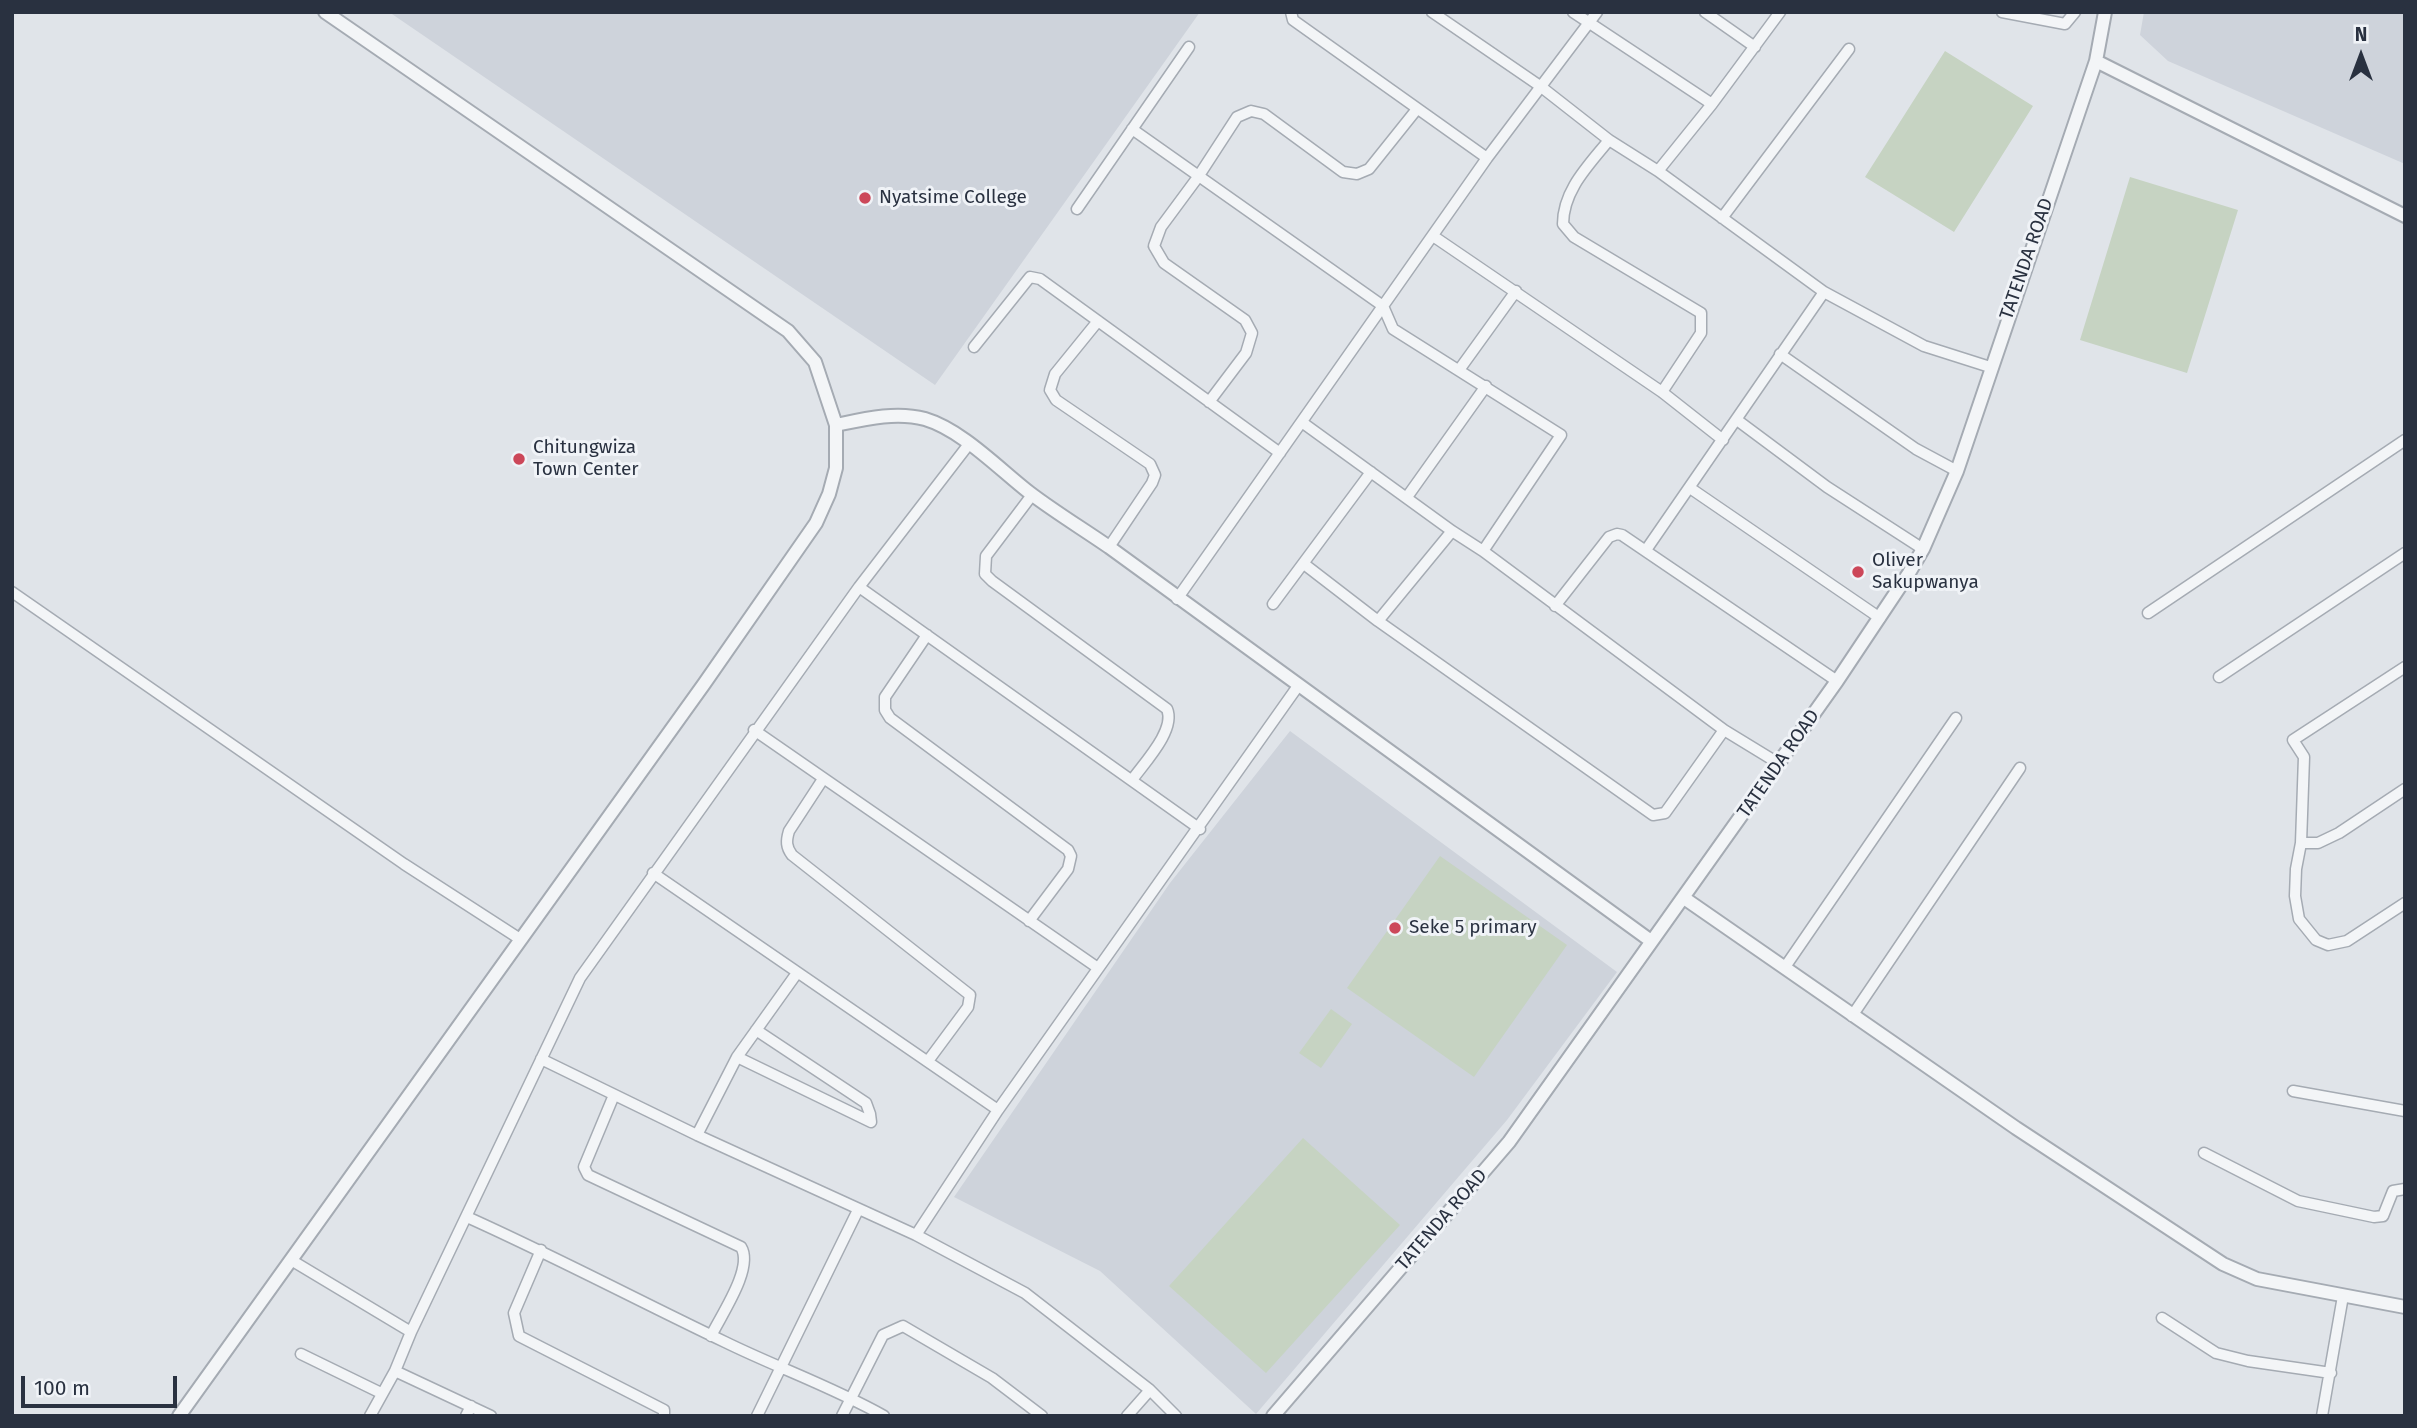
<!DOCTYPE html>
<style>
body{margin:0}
#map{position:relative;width:2417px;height:1428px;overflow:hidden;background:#e0e4e9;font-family:"Fira Sans",sans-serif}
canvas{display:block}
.frame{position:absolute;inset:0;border:14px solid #293140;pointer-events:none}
.north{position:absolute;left:2326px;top:21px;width:70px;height:70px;-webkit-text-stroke:5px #f0f3f7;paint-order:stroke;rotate:0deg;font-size:19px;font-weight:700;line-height:28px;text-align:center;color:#293140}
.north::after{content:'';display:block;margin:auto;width:24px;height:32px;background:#293140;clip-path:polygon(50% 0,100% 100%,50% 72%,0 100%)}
.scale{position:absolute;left:21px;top:1376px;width:156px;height:32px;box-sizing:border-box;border:4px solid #293140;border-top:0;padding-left:9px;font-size:21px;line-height:24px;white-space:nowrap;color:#293140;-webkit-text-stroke:5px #f0f3f7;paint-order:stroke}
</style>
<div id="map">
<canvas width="2417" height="1428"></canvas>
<div class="frame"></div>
<div class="north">N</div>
<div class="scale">100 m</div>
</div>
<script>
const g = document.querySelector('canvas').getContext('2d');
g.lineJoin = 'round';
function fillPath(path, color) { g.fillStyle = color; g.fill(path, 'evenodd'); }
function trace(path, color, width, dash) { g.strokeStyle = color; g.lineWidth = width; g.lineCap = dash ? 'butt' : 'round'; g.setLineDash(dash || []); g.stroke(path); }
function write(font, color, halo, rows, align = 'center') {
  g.font = font + ' "Fira Sans",sans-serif'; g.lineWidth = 6; g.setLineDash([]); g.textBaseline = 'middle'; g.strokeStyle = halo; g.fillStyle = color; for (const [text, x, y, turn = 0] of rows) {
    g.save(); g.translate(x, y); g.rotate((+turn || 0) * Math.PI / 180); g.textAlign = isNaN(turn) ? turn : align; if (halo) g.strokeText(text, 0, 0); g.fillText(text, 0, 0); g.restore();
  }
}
fillPath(new Path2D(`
 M389 12H1200L935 385Z
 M2144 12H2405V164L2168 61 2140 35Z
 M1290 731 1617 972 1507 1120 1256 1414 1100 1271 954 1197 1170 883Z`), '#ced3db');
fillPath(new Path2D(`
 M1945 51 2033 106 1954 232 1865 177Z
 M2130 177 2238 210 2187 373 2080 340Z
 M1440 856 1567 945 1474 1077 1347 988Z
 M1331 1009 1352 1024 1321 1068 1299 1053Z
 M1303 1138 1400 1225 1266 1373 1169 1286Z`), '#c6d3c2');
const minor = new Path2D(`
 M1291 12 1293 20 1487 158
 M1432 12 1540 86 1609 140 1658 171 1824 292 1924 346 1990 367
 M1573 12 1712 104
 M1705 12 1755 47
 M2002 12 2065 24 2075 12
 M1132 129 1383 306 1393 329 1561 435 1483 551
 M1609 140C1589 165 1563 190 1563 224L1574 237 1701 313V333L1662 392
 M1658 171 1712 104 1780 12
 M1077 209 1189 47
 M1722 218 1849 49
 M1433 236 1662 392 1723 440
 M1098 321 1055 374 1050 390 1056 400 1150 464 1155 475 1152 483 1109 547
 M974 347 1030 277 1040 279 1280 453
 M1780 354 1916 449 1957 471
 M1459 370 1516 291
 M1209 402 1246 353 1252 333 1245 320 1164 263 1154 246 1161 227 1198 177 1237 117 1251 111 1264 114 1343 172 1357 174 1369 169 1417 109
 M1737 420 1827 487 1923 549
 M1303 423 1452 531 1483 551 1724 730 1778 763
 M1690 488 1880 618
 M1032 495 986 556 985 574 992 581 1167 709C1176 730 1144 763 1132 780
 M1407 497 1486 386
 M1452 531 1378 621 1653 815 1665 813 1724 730
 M1646 550 1824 292
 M1304 564 1378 621
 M859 587 1200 829
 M12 592 404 864 520 939
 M1177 599 1487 158 1597 12
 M1273 604 1371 472
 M1555 606 1609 537 1617 534 1622 535 1837 681
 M2148 613 2405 440
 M927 635 885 697V710L890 718 1068 850 1071 856 1068 869 1029 921
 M2405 667 2293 740 2304 757 2301 843 2296 869 2295 896 2299 919 2316 940 2328 945 2347 941 2405 903
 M2219 677 2405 553
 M754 730 1098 968
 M823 779 789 831C786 841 786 847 792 855L970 995 968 1007 928 1061
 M2301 843H2318L2339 833 2405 789
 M653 873 998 1110
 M1785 967 1956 718
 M1852 1016 2020 768
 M737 1057 871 1122 870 1114 866 1103 756 1030
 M541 1059 697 1135 916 1235 1025 1293 1150 1390 1176 1416
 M2293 1091 2405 1111
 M614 1095 584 1167 588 1175 741 1247C754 1268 721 1315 711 1336
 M697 1135 737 1057 797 973
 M2204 1153 2298 1201 2374 1217 2383 1216 2393 1191 2405 1189
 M467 1217C554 1256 639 1301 725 1342 778 1368 833 1387 884 1416
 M916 1235 998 1110 1298 686
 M541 1250 514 1313 519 1336 664 1410V1416
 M291 1260 411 1332
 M2162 1318 2216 1353 2248 1361 2331 1373
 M301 1354 381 1393
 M395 1371 491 1416
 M370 1416 395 1371 411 1332 580 978 859 587 969 444
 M466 1416 471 1406
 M757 1416 858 1210
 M842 1416 883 1335 903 1326 992 1378 1042 1416
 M1127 1416 1150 1390
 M2322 1416 2343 1296`);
const tertiary = new Path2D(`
 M2096 61 2405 216
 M836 425C864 419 896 411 925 419 962 430 999 469 1030 493 1055 512 1083 529 1109 547L1651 941
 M1684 898 2016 1128 2223 1264 2257 1279 2405 1307
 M179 1416 704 684 816 523 829 494 836 468V425L815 362 788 331 325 12
 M1273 1416 1509 1142 1837 681 1909 573 1923 549 1957 471 2096 61 2105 12`);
trace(minor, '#a5abb3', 13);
trace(tertiary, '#a5abb3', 16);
trace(minor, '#f3f5f7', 10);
trace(tertiary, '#f3f5f7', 12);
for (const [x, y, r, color] of [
 [865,198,7,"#cc4759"],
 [519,459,7,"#cc4759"],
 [1858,572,7,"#cc4759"],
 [1395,928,7,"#cc4759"]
]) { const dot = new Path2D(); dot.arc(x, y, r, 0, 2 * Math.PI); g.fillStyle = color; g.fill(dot); trace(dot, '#f0f3f7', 2.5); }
write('19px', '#293140', '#f0f3f7', [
 ["Nyatsime College",879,198],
 ["Chitungwiza",533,448],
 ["Town Center",533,470],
 ["Oliver",1872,561],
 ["Sakupwanya",1872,583],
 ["Seke 5 primary",1409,928]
], 'left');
write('19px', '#293140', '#f0f3f7', [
 ["TATENDA ROAD",2027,259,-71],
 ["TATENDA ROAD",1779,764,-55],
 ["TATENDA ROAD",1442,1220,-49]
]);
</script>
